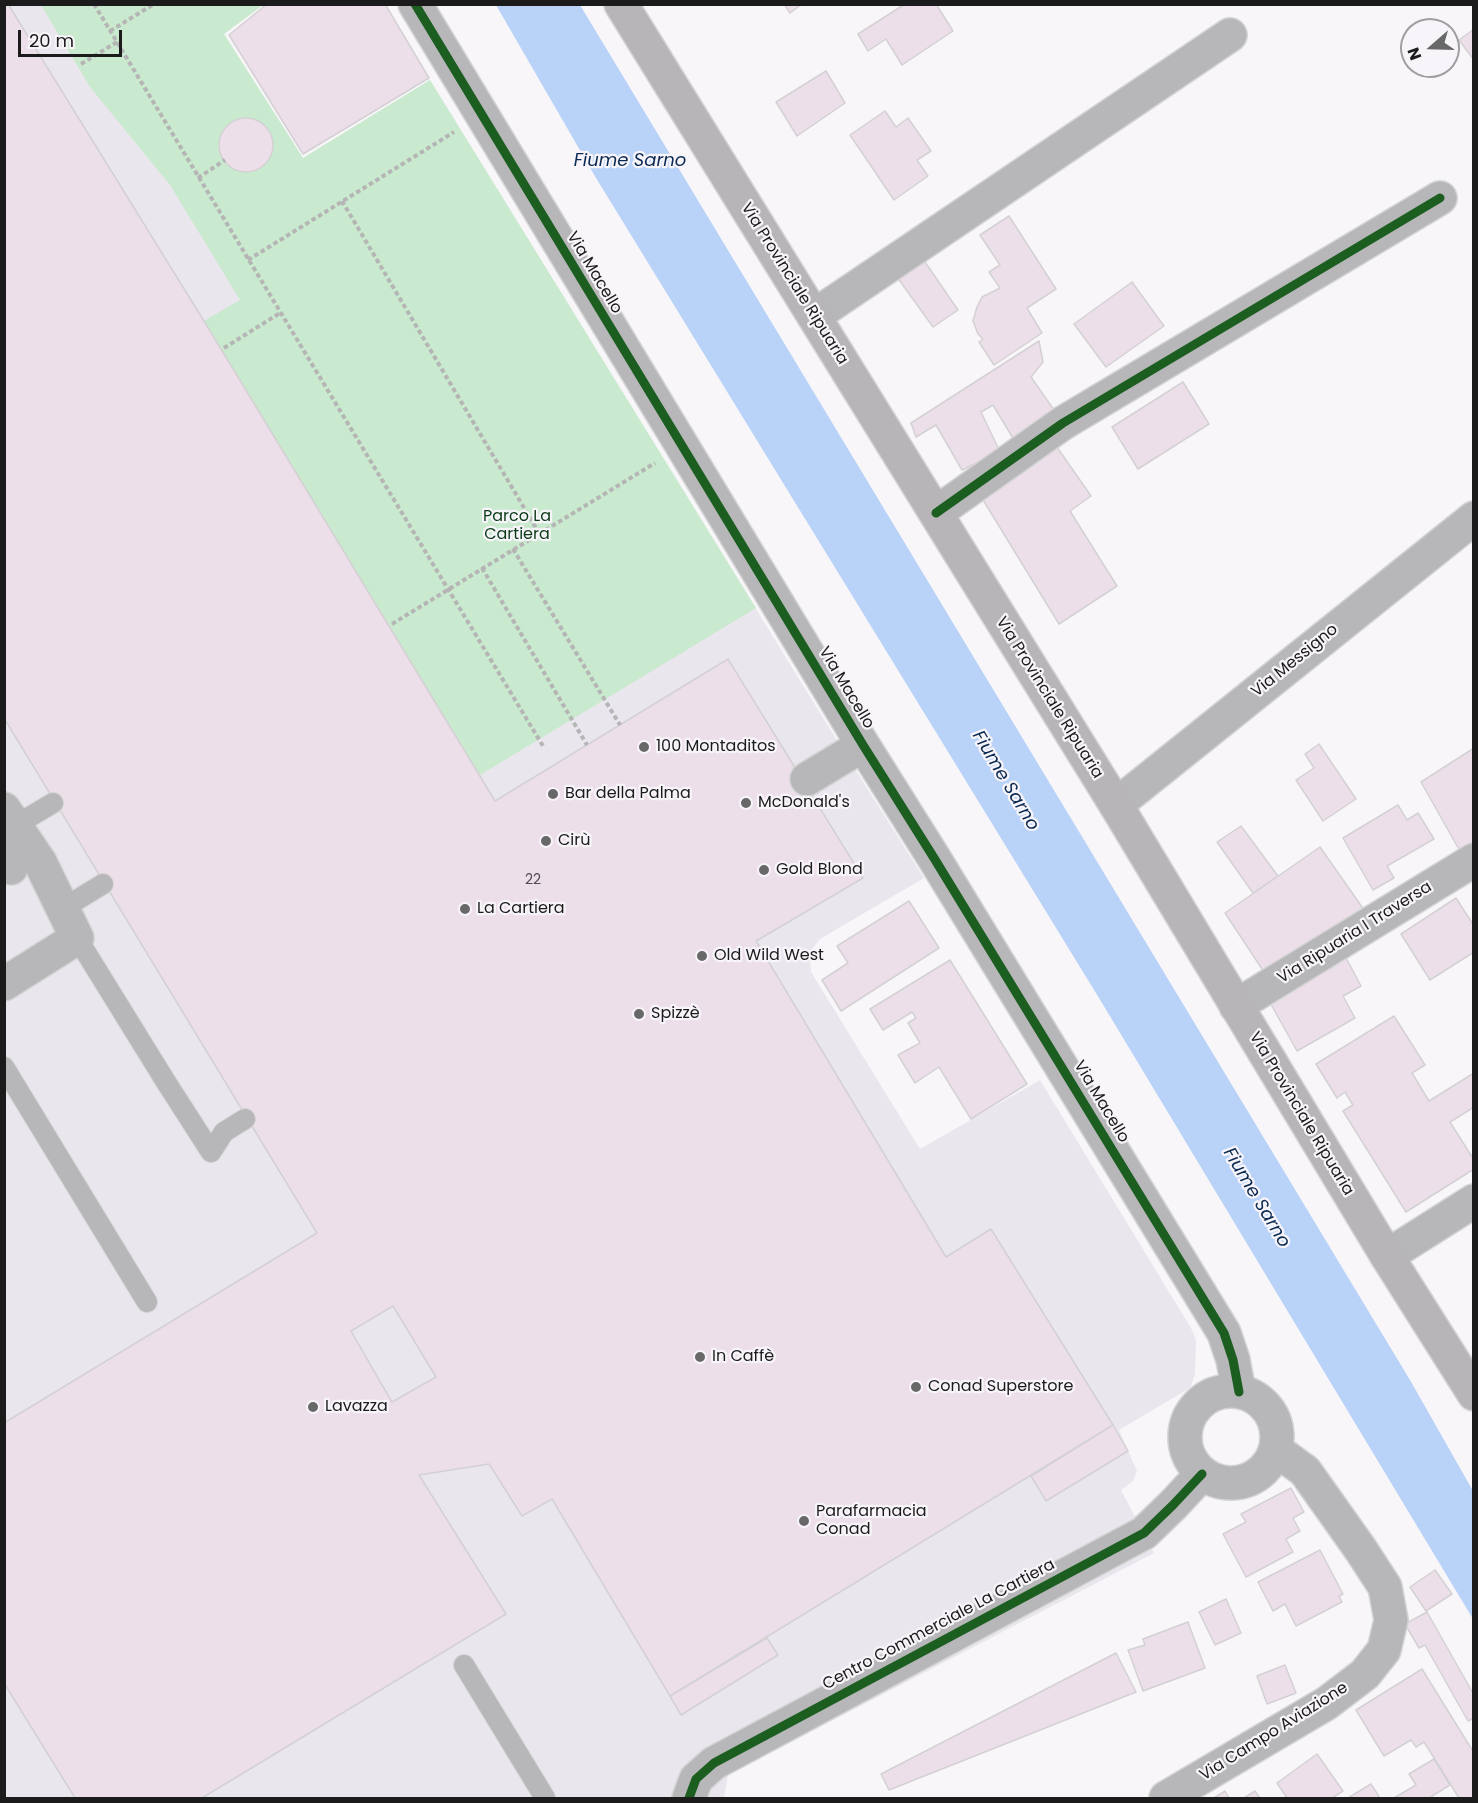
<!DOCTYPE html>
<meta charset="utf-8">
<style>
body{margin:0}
#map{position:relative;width:1478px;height:1803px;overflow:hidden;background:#f8f6f9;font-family:Poppins,sans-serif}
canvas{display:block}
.frame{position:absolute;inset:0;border:6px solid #1c1b1c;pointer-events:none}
.north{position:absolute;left:1400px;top:18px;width:60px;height:60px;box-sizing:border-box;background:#f8f5fa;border:2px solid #a09ea1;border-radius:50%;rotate:250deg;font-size:16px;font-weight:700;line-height:24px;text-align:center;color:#1c1b1c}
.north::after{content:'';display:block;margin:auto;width:21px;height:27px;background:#696869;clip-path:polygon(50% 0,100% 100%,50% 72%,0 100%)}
.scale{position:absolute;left:18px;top:30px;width:104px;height:27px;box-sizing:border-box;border:3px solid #1c1b1c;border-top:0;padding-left:8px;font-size:18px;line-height:21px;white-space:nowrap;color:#1c1b1c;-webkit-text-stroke:4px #f8f5fa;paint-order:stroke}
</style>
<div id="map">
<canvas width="1478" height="1803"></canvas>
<div class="frame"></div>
<div class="north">N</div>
<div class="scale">20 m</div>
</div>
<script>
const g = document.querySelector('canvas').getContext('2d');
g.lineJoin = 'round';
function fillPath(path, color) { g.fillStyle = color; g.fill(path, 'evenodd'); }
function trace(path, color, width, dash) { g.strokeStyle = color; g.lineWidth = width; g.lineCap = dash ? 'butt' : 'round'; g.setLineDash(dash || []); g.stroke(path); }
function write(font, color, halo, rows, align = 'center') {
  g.font = font + ' Poppins,sans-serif'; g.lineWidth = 4.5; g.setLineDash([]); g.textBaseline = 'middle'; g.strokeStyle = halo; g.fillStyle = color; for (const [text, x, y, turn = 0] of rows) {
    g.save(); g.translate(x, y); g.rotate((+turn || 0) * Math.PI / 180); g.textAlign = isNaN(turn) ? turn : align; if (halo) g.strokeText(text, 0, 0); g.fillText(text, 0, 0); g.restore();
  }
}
fillPath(new Path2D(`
 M5 5H263L224 34 303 158 430 80 846 755 924 878 820 939 812 949 810 960 811 972 920 1149 1040 1080 1191 1328 1196 1340 1195 1375 1190 1388 1119 1430 1137 1471 1133 1481 1121 1490 1154 1553 728 1775 724 1798H5L4 885 27 871 4 837Z`), '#eae6ed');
fillPath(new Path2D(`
 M41 5H263L224 34 303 158 430 80 756 608 480 775 204 321 240 300 170 185 90 87Z`), '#c9eace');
fillPath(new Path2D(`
 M496 5H580L1410 1380 1473 1491V1619L1099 998 596 178Z`), '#b9d3f8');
const building = new Path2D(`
 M4 4H8L204 321 495 801 728 659 863 878 756 941 946 1257 991 1229 1113 1425 670 1696 552 1499 522 1516 489 1464 419 1475 506 1614 202 1798H75L4 1683V1423L317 1233 4 718ZM393 1306 436 1377 392 1402 351 1331Z
 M267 4H385L429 78 303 154 229 35Z
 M784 4H802L790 13Z
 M905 4H936L953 31 902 65 886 39 868 51 858 34Z
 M1474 29V60L1459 40Z
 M826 71 845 103 797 136 776 102Z
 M885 111 896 127 908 118 931 151 917 160 928 176 894 200 850 135Z
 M219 145a27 27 0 1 1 54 0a27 27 0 1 1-54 0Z
 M1009 216 1056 289 1027 308 1042 333 994 365 979 342 983 339 978 334 973 321 977 307 982 297 1000 288 989 272 1000 265 980 235Z
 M923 259 958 310 933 327 897 277Z
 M1132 282 1164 326 1106 367 1074 324Z
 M1039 341 1043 362 1031 377 1054 410 1017 445 993 405 981 412 1000 452 962 470 936 425 916 437 911 423Z
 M1183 382 1209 424 1138 469 1112 427Z
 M1052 440 1091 496 1070 511 1117 586 1059 624 980 495Z
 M1319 744 1356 799 1323 821 1296 780 1314 768 1305 754Z
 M1474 748V847L1461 853 1421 782Z
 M1398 805 1407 820 1418 813 1434 839 1387 866 1394 878 1373 890 1343 838Z
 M1241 826 1278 876 1253 893 1217 842Z
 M1320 847 1369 917 1266 975 1225 913Z
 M1456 898 1474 926V952L1430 980 1401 934Z
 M909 901 939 948 841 1011 822 980 848 963 837 946Z
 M1345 956 1361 986 1343 996 1355 1018 1297 1051 1268 999Z
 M950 960 1027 1084 971 1119 939 1067 915 1083 898 1055 920 1043 908 1023 916 1018 912 1012 883 1030 870 1009Z
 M1394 1016 1425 1065 1412 1073 1429 1101 1474 1073V1107L1450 1122 1474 1160V1169L1406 1212 1343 1111 1353 1105 1345 1092 1337 1098 1316 1064Z
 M1113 1425 1128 1451 1046 1501 1031 1476Z
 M1291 1488 1304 1512 1293 1518 1300 1531 1286 1539 1293 1552 1246 1577 1223 1534 1246 1522 1241 1514Z
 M1320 1550 1343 1594 1339 1596 1342 1602 1296 1626 1285 1604 1273 1611 1258 1582Z
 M1435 1570 1452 1594 1426 1611 1410 1587Z
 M1226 1599 1241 1633 1215 1645 1199 1612Z
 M1427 1612 1474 1695V1718L1468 1721 1425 1645 1419 1648 1405 1624Z
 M1188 1622 1205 1668 1143 1691 1128 1650 1145 1645 1143 1639Z
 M767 1638 778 1655 681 1715 670 1696Z
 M1116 1653 1136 1692 889 1790 881 1774Z
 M1285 1665 1296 1693 1267 1704 1257 1676Z
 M1422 1669 1474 1753V1798H1459L1424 1742 1416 1747 1411 1740 1384 1756 1356 1710Z
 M1317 1754 1343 1791 1332 1798H1287L1277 1783Z
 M1434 1759 1450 1785 1429 1798H1394L1416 1785 1409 1774Z
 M1371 1784 1380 1798H1348Z
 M1225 1791 1229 1798H1214Z
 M1255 1791 1260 1798H1244Z`);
fillPath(building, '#eddfea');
trace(building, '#d3d1d3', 1.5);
const service = new Path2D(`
 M16 825 53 803
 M62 909 103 884
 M77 938 166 1082 211 1152 224 1132 245 1119
 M4 1067 147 1302
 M464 1665 545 1798`);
const minor = new Path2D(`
 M415 4 863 745 934 858 1224 1333 1233 1360 1239 1392
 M814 316 1230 35
 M936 513 1063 423 1440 198
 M807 779 863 745
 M1116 805 1474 518
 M4 809 40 862 77 938 4 984
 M4 859 11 868
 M1236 1006 1474 860
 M1387 1256 1474 1201
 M1185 1437a46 46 0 1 1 92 0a46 46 0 1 1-92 0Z
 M689 1798 696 1779 714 1763 1144 1533 1173 1505 1202 1474
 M1166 1798 1327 1703 1365 1674 1384 1650 1391 1620 1385 1587 1361 1550 1305 1471 1276 1450`);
const secondary = new Path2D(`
 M621 4 1116 805 1387 1256 1474 1394`);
trace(service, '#d5d4d5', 22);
trace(minor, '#d5d4d5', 36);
trace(secondary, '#d5d4d5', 36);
trace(new Path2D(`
 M94 4 543 746
 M110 31 154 4
 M81 64 117 42
 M198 178 225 160
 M342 201 539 533
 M248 260 454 132
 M224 348 280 313
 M513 549 620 725
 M482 568 587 745
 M392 624 655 463`), '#b5b5b5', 4, [4.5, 3]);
trace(service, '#b7b6b8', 20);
trace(minor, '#b7b6b8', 33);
trace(secondary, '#b7b5b8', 33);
trace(new Path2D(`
 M415 4 863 745 934 858 1224 1333 1233 1360 1239 1392
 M936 513 1063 423 1440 198
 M689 1798 696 1779 714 1763 1144 1533 1173 1505 1202 1474`), '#1b5e20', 9);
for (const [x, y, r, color] of [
 [644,747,6,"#696869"],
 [553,794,6,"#696869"],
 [746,803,6,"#696869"],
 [546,841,6,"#696869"],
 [764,870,6,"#696869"],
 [465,909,6,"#696869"],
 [702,956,6,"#696869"],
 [639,1014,6,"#696869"],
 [700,1357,6,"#696869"],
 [916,1387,6,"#696869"],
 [313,1407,6,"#696869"],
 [804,1521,6,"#696869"]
]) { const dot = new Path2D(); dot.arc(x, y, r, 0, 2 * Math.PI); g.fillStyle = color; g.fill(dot); trace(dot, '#f8f5fa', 2); }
write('14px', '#504c50', null, [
 ["22",533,880]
]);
write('16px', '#1c1b1c', '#f8f5fa', [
 ["Via Macello",594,273,59],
 ["Via Provinciale Ripuaria",794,284,58],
 ["Via Messigno",1295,661,-39],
 ["Via Macello",846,688,59],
 ["Via Provinciale Ripuaria",1049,698,58],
 ["Via Ripuaria I Traversa",1355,933,-32],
 ["Via Macello",1101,1102,59],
 ["Via Provinciale Ripuaria",1301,1114,59],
 ["Centro Commerciale La Cartiera",939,1625,-28],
 ["Via Campo Aviazione",1274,1732,-32]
]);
write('16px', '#0a3b16', '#f8f5fa', [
 ["Parco La",517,517],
 ["Cartiera",517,535]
]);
write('16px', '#1c1b1c', '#f8f5fa', [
 ["100 Montaditos",656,747],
 ["Bar della Palma",565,794],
 ["McDonald's",758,803],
 ["Cirù",558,841],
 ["Gold Blond",776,870],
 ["La Cartiera",477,909],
 ["Old Wild West",714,956],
 ["Spizzè",651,1014],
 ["In Caffè",712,1357],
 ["Conad Superstore",928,1387],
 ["Lavazza",325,1407],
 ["Parafarmacia",816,1512],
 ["Conad",816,1530]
], 'left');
write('italic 18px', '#0a2a51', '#f8f5fa', [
 ["Fiume Sarno",630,161],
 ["Fiume Sarno",1005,781,59],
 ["Fiume Sarno",1256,1198,59]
]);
</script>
